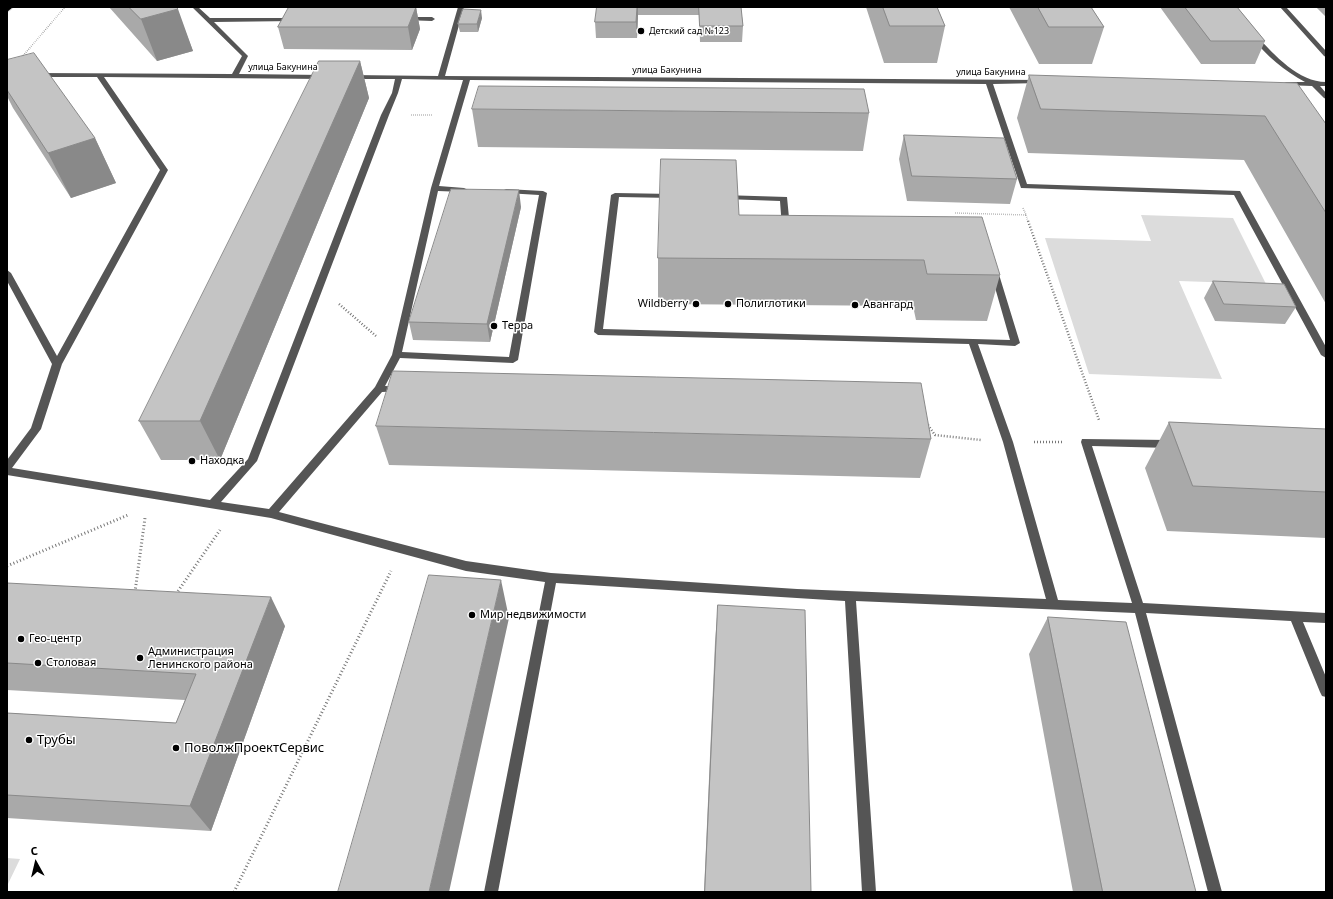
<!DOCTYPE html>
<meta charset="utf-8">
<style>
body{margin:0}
#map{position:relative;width:1333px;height:899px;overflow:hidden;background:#fff;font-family:"Noto Sans",sans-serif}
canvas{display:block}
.frame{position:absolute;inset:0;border:8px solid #000;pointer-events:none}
.north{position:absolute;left:16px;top:843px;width:40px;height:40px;-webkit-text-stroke:3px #fff;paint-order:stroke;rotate:352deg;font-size:11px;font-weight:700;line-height:16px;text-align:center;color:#000}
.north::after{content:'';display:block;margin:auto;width:14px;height:18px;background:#000;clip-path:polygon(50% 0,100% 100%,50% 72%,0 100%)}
</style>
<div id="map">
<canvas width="1333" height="899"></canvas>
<div class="frame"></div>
<div class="north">С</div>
</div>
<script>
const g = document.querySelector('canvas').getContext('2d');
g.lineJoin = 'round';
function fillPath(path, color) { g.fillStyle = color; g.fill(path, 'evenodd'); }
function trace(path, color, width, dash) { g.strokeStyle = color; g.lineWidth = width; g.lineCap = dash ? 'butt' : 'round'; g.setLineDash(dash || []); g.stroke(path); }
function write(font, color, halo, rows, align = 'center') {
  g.font = font + ' "Noto Sans",sans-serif'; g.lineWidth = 3; g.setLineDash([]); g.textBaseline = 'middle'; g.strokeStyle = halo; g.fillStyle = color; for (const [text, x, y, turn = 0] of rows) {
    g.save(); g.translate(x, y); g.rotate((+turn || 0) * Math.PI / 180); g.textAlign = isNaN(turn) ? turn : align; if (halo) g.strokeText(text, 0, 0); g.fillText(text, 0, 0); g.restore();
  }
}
fillPath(new Path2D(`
 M1141 215 1233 218 1266 284 1179 281 1222 379 1089 374 1045 238 1151 241Z
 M7 858 20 859 7 886Z`), '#dcdcdc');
const major = new Path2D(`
 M7 7H13L7 12Z`);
trace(major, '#dbdbdb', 2);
trace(new Path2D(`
 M22 57 65 7
 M411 115H432
 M955 213 1026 215 1023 208
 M1026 215 1028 222`), '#777', 1.5, [0.5, 1.5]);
trace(new Path2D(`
 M1028 221 1099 420
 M339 304 376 336
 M928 425 935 435 981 440
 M1034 442H1063`), '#777', 2.5, [1, 2]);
trace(new Path2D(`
 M7 566 128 515
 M135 592 145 518
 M176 594 220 530
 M234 892 391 571`), '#777', 3, [1, 2.5]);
fillPath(new Path2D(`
 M192 7H198L210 18H297L298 19 295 21 214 22 248 56 239 74 324 75 327 77 324 79 104 77 168 170 62 364 41 429 12 468 210 500 248 459 381 115 392 93 395 79H350L347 77 350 75 438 76 458 7H464L445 76 1040 80 1043 82 1042 83 993 84 1027 184 1240 191 1326 347V358L1321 355 1234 195 1021 188 986 84 470 80 439 186 464 188 468 190 464 192 438 191 402 352 509 357 539 195 506 193 502 191 506 189 543 191 547 193 518 360 513 363 400 358 385 386 404 387 406 389 404 391 382 392 279 512 466 561 551 573 797 589 1046 599 1003 442 969 344 598 335 594 332 611 195 615 193 673 194 677 196 673 198 619 197 603 329 1010 340 990 270 994 267 997 268 1020 343 1015 346 978 344 1013 442 1058 600 1132 603 1081 442 1082 439 1170 440 1174 441 1175 444 1174 447 1170 448 1092 446 1143 603 1326 613V623L1303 622 1326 677V697L1322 696 1320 692 1291 621 1146 613 1222 892H1208L1135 613 856 601 876 892H862L845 601 556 583 498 892H484L545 582 466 571 271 518 7 475V460L31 428 52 364 7 281V270L11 273 57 356 160 170 97 77H36L33 75 36 73 232 74 242 56ZM402 79 463 80 431 188 392 355 375 387 269 509 221 502 257 461 389 115 398 93Z
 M1280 7H1286L1326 51V57L1324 56Z
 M406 17H432L435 19 432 21 404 20 403 19Z
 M1253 36H1257C1274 55 1299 82 1326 82V86H1320L1326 93V99L1324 98 1312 86 1284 85V83L1286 82H1305C1285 71 1266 56 1252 37Z
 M722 195 787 197 790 228 786 230 782 228 780 201 725 199 721 197Z`), '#555');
fillPath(major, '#000');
fillPath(new Path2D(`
 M109 7H176L193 51 157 61Z
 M289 7H416L420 29 412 50 284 49 278 27Z
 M597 7H741L743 26 742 42H700L699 15H638L637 38H596L595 22Z
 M866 7H937L945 26 937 63H884Z
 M1009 7H1091L1104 27 1092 64H1039Z
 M1160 7H1237L1265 41 1255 64H1201Z
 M1316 7H1326V17Z
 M482 18 478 32H460L458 24Z
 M7 60 95 138 116 183 71 198 13 108 7 96Z
 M360 61 369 98 220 460H161L139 421Z
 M1029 75 1326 124V304L1244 160 1028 153 1017 118Z
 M472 109 869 113 863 151 478 147Z
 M904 135 1017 179 1010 204 907 201 899 159Z
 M521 207 490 342 413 340 409 322Z
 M739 215 1000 275 987 321 916 320 913 306 658 304V258Z
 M1213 281 1296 307 1285 324 1215 321 1204 298Z
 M1169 422 1326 429V538L1167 531 1145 468Z
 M376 426 931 439 920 478 389 465Z
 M7 583 285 626 211 831 7 818V713L176 723 185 700 7 690Z
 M718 605 811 892H704L715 642Z
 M1048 617 1196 892H1073L1029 654Z`), '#a9a9a9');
fillPath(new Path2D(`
 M416 7 420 29 412 50 408 27Z
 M637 7H638V15L637 38 636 22Z
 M178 9 193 51 157 61 141 19Z
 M481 10 482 18 478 32 477 24Z
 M360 61 369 98 220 460 200 421Z
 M95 138 116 183 71 198 48 153Z
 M519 190 521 207 490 342 487 324Z
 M501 580 509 618 449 892H429Z
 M271 597 285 626 211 831 190 806Z`), '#898989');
const building = new Path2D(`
 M129 7H176L178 9 141 19Z
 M289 7H416L408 27H278Z
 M597 7H637L636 22H595Z
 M699 7H741L743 26H700Z
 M883 7H937L945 26H890Z
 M1038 7H1091L1104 27H1049Z
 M1185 7H1237L1265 41H1211Z
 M463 9 481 10 477 24H458Z
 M34 53 95 138 48 153 7 90V60Z
 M319 61H360L200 421H139Z
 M1029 75 1297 83 1326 124V213L1265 116 1041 109Z
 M479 86 864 89 869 113 472 109Z
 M904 135 1004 138 1017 179 912 176Z
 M661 159 736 160 739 215 982 217 1000 275 927 274 924 260 658 258Z
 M451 189 519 190 487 324 409 322Z
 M1213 281 1284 284 1296 307 1224 304Z
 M393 371 921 383 931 439 376 426Z
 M1169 422 1326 429V492L1193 486Z
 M429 575 501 580 429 892H338Z
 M7 583 271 597 190 806 7 795V713L176 723 196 674 7 663Z
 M718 605 805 610 811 892H705Z
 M1048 617 1126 622 1196 892H1103Z`);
fillPath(building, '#c4c4c4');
trace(building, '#898989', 1);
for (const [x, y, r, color] of [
 [641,31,4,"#000"],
 [696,304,4,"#000"],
 [728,304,4,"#000"],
 [855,305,4,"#000"],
 [494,326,4,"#000"],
 [192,461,4,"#000"],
 [472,615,4,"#000"],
 [21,639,4,"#000"],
 [140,658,4,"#000"],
 [38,663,4,"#000"],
 [29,740,4,"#000"],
 [176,748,4,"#000"]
]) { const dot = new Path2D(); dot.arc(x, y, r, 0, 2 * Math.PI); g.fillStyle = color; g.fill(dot); trace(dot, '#fff', 1.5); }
write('9px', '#000', '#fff', [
 ["Детский сад №123",649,31]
], 'left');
write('9px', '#000', '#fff', [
 ["улица Бакунина",283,67],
 ["улица Бакунина",667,70],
 ["улица Бакунина",991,72]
]);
write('11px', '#000', '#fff', [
 ["Wildberry",688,304,"right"],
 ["Полиглотики",736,304],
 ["Авангард",863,305],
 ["Терра",502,326],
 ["Находка",200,461],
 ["Мир недвижимости",480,615],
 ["Гео-центр",29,639],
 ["Администрация",148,652],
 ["Ленинского района",148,665],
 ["Столовая",46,663]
], 'left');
write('13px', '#000', '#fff', [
 ["Трубы",37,740],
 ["ПоволжПроектСервис",184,748]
], 'left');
</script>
